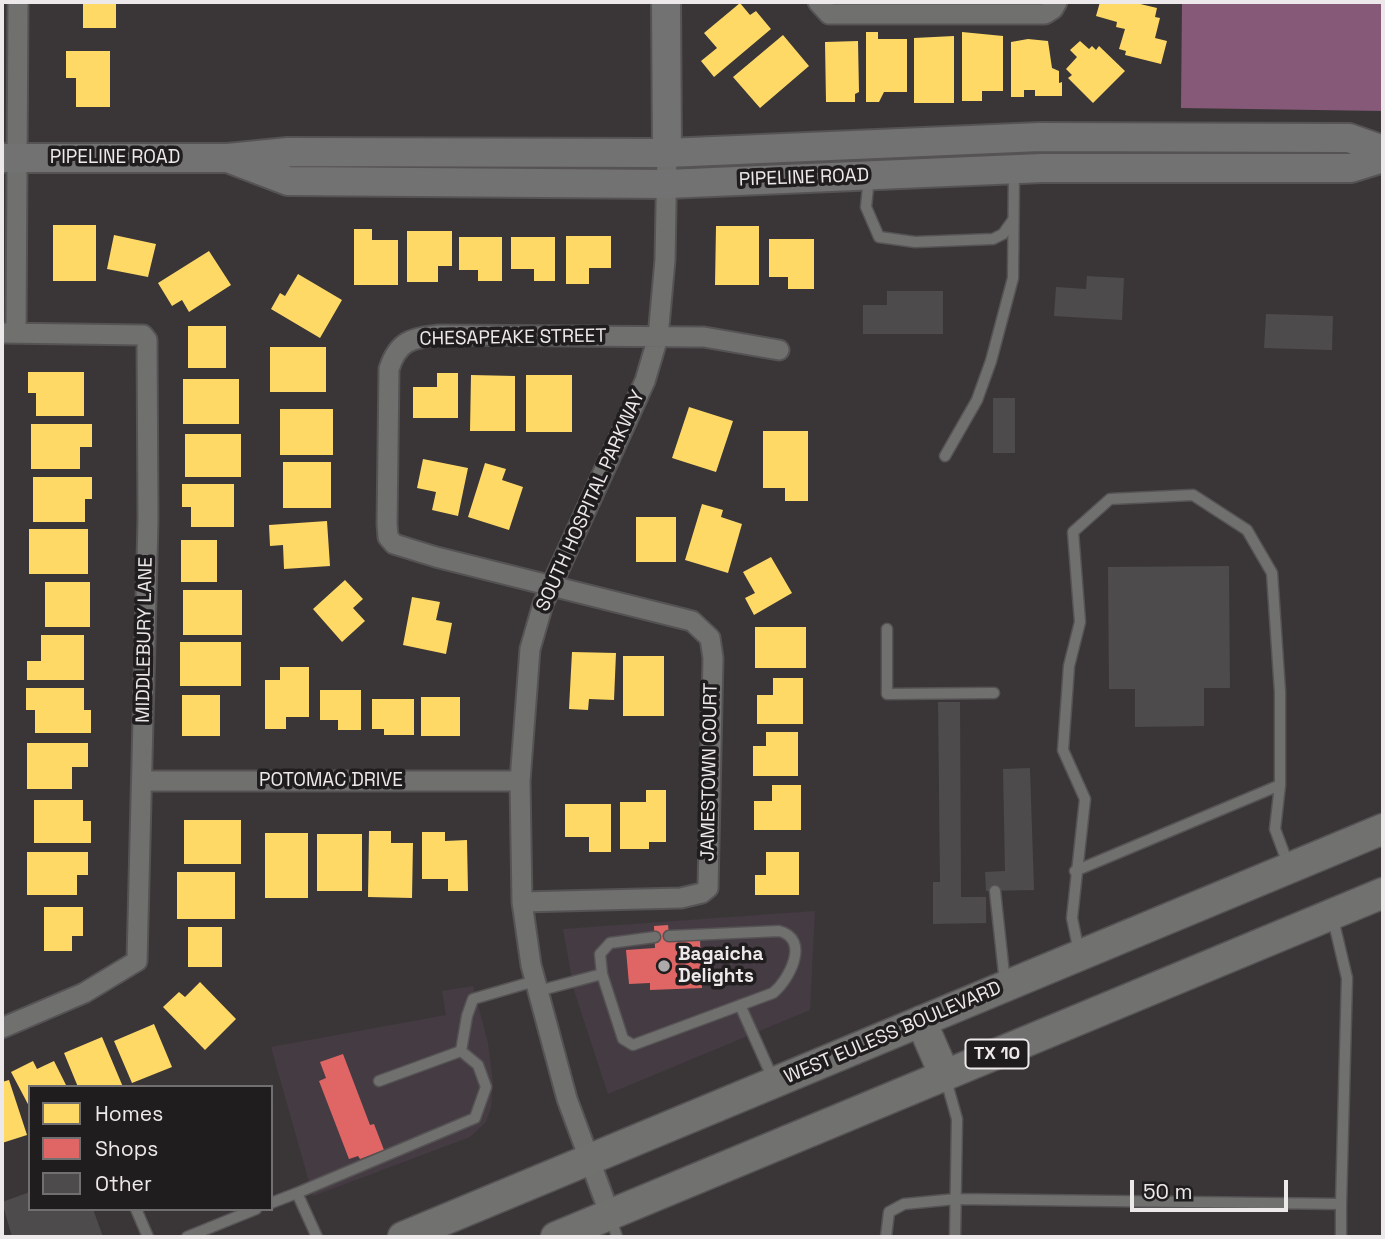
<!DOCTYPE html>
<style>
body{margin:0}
#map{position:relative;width:1385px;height:1239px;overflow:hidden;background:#3a3638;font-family:"Space Grotesk",sans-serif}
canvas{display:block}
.frame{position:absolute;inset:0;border:4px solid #ede9eb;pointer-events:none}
.legend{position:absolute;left:28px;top:1085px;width:245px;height:126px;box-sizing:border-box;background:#201d1f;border:2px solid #726f71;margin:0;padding:9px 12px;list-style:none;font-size:21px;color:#ede9eb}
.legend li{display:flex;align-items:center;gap:14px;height:35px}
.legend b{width:35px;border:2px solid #726f71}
.scale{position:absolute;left:1130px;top:1180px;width:158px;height:32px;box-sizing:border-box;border:4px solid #ede9eb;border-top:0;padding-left:9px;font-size:21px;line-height:24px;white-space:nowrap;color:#ede9eb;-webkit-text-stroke:5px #201d1f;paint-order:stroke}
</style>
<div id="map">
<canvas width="1385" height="1239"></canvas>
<div class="frame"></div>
<ul class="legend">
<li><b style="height:19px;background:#ffd966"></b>Homes</li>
<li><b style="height:19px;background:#e06666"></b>Shops</li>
<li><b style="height:19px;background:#4e4b4c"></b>Other</li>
</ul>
<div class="scale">50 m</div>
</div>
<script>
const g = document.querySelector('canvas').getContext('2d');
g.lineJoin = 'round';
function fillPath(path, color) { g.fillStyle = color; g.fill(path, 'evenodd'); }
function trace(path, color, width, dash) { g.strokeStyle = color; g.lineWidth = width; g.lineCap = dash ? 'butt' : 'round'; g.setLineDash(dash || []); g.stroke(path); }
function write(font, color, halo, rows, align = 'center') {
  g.font = font + ' "Space Grotesk",sans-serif'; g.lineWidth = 7; g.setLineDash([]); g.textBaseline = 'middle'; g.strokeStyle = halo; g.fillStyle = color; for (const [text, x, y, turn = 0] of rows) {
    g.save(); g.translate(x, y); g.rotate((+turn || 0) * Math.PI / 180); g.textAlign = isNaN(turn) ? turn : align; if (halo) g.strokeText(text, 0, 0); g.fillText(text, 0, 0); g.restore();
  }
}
fillPath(new Path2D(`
 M815 911 810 1010 608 1094 574 990 563 929Z
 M473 986 488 1043 493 1083 491 1107 486 1122 470 1137 313 1196 271 1047 446 1015 442 991Z`), '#453b42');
fillPath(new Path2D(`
 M1182 2H1383V111L1181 108Z`), '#855977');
fillPath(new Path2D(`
 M83 2H116V28H83Z
 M1100 2H1132L1157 8 1155 17 1160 18 1155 38 1167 41 1161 64 1125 55 1126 51 1119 49 1125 29 1116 27 1117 22 1096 16Z
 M740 3 750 15 756 11 771 29 714 77 701 61 717 48 704 33Z
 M866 32H878V39H907V92H884L879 102H866Z
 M962 32 1003 36V91H982V101H962Z
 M783 35 809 66 760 108 733 77Z
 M954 36V103H914V38Z
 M1028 39 1048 41 1052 68 1059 71V83L1062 82V96H1035V90H1024V97H1011V42Z
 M858 41 859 92 855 94V102H826L825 42Z
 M1080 41 1089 49 1092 46 1096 50 1099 46 1125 71 1093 103 1068 78 1072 75 1066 69 1077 57 1070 50Z
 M66 51H110V107H76V78H66Z
 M53 225H96V281H53Z
 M716 226H759V285H715Z
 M354 229H372V240H398V285H354Z
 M407 231H452V266H438V282H407Z
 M114 235 156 244 148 277 107 269Z
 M566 236H611V268H589V284H566Z
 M459 237H502V281H478V270H459Z
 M511 237H555V281H534V269H511Z
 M769 239H814V289H788V277H769Z
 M209 251 231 285 189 312 182 300 172 306 158 283Z
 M298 274 342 300 320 338 271 309 280 293 285 296Z
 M188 326H226V368H188Z
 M270 347H326V392H270Z
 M28 372H84V416H36V393H28Z
 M437 373H458V418H413V387H437Z
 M471 375 515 376V431H470Z
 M526 375H572V432H526Z
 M183 379H239V424H183Z
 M689 407 733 421 716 472 672 458Z
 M280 409H333V455H280Z
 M31 424H92V447H80V469H31Z
 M763 431H808V501H785V488H763Z
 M185 434H241V477H185Z
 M423 459 468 468 458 516 432 510 436 492 417 488Z
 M283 462H331V508H283Z
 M485 463 506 469 502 480 523 487 509 530 468 517Z
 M33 477H92V499H85V522H33Z
 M182 484H234V527H191V507H182Z
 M702 504 723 510 721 517 742 524 728 573 685 560Z
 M636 517H676V562H636Z
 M327 521 330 566 284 569 283 545 270 546 269 525Z
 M29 529H88V574H29Z
 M181 540H217V582H181Z
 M771 557 792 593 754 615 745 598 755 593 743 572Z
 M345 580 363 599 353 608 365 621 342 642 313 609Z
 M45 582H90V627H45Z
 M183 590H242V635H183Z
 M412 597 440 602 436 620 452 623 446 654 403 645Z
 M755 627H806V668H755Z
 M41 635H84V680H27V661H41Z
 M180 642H241V686H180Z
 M572 652 616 653 614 700 589 699 588 710 569 709Z
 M623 656H664V716H623Z
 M280 667H309V717H286V729H265V680H280Z
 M773 678H803V724H757V695H773Z
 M26 688H84V710H91V733H35V710H26Z
 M320 690H361V730H338V720H320Z
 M182 695H220V736H182Z
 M421 697H460V736H421Z
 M372 699H414V735H384V729H372Z
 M766 732H798V776H753V746H766Z
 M27 743H88V767H72V789H27Z
 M772 785H801V830H754V801H772Z
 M646 790H666V842H649V849H620V802H646Z
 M34 800H83V821H91V843H34Z
 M565 804H611V852H589V837H565Z
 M184 820H241V864H184Z
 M369 831H391V843H413L412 898 368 897Z
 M422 832H445V841L467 840 468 891H448V879H422Z
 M265 833H308V898H265Z
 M317 834H362V891H317Z
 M27 852H88V875H77V895H27Z
 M766 852H799V895H755V875H766Z
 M177 872H235V919H177Z
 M44 907H83V936H72V951H44Z
 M188 927H222V967H188Z
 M200 982 236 1019 205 1050 163 1007 179 992 185 997Z
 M154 1024 172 1067 132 1083 114 1041Z
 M102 1037 123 1087H78L64 1053Z
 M33 1061 37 1069 54 1061 67 1087H30V1108L11 1072Z
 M9 1080 27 1135 2 1143V1082Z`), '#ffd966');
fillPath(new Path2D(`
 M668 925 670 942 700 940 702 988 650 990V983L629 984 626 950 655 948 654 926Z
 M343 1054 370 1125 374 1124 384 1150 360 1159 358 1156 349 1159 319 1081 326 1078 320 1062Z`), '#e06666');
fillPath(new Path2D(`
 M1087 276 1124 278 1122 320 1054 316 1056 287 1086 289Z
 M887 291H943V334H863V305H887Z
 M1266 314 1333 316 1332 350 1264 348Z
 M993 398H1015V453H993Z
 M1229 566 1230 688H1204V726L1135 727V689H1109L1108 567Z
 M938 702H960L961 897H986V923L933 924V882H940Z
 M1030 768 1034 890 986 891 985 872 1005 871 1003 769Z
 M30 1192V1209H93L103 1237H12L2 1202Z`), '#4e4b4c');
const lane = new Path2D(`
 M869 177 866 207 879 237 915 242 993 239 1003 234 1013 220
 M945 456 977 400 991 361 1013 278 1014 173
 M887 629V694L994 693
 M1075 871 1280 785
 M995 891 1005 983
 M1079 952 1072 918 1085 799 1063 750 1069 666 1080 622 1073 532 1110 499 1193 495 1247 530 1272 573 1280 692V785L1275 829 1288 864
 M602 974 623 1039 633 1045 773 993C789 980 811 939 779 931L669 936
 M538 991 602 974 600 954 610 943 655 937
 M740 1005 773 1079
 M946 1080 957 1119 955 1237
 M379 1081 461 1051 467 1016 473 999 535 981
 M297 1193 475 1118 486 1087 478 1065 461 1051
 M271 1203 297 1193 317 1237
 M1341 1204V1237
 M136 1209 148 1237
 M611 1219 617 1237
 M187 1237 256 1209
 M886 1237 889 1212 904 1204 956 1199 1341 1204 1347 978 1333 919`);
const street = new Path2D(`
 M818 2 829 14H1045L1053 9 1057 2
 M2 333 143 335 147 340 148 519 137 961 84 993 2 1028
 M16 333 18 2
 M142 781H520
 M522 902 681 898 702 893 708 888 713 658 710 638 692 621 436 557 394 544 388 537 387 524 389 369C398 341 411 338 439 335L704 337 779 350
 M610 1215 567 1099 531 965 522 902 520 781 530 649 543 604 645 381 658 337 665 260 667 153`);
const secondary = new Path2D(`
 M666 2 667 153
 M2 158H228L288 152 667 153 1040 137 1349 138 1383 150
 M233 160 288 181 667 184 1042 168H1351L1383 158`);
const primary = new Path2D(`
 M921 1021 945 1076
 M403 1237 1383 829
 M556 1237 1383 893`);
trace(lane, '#565355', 13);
trace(street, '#565355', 23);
trace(secondary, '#565355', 32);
trace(primary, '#565355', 33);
trace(lane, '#70706f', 10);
trace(street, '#70706f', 19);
trace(secondary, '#737272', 28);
trace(primary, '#71716f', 30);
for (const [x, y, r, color] of [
 [664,966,7,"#aeaaac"]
]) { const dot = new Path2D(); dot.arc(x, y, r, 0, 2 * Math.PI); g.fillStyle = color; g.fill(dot); trace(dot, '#201d1f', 2.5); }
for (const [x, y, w] of [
 [997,1054,63]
]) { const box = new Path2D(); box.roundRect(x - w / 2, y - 14.5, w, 29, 5); g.fillStyle = '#201d1f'; g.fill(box); trace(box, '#ede9eb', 2); }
write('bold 18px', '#ede9eb', null, [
 ["TX 10",997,1054]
]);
write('19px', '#ede9eb', '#201d1f', [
 ["PIPELINE ROAD",115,158],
 ["PIPELINE ROAD",804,178,-2],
 ["CHESAPEAKE STREET",513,338,-1],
 ["SOUTH HOSPITAL PARKWAY",591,501,-66],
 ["MIDDLEBURY LANE",145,640,-89],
 ["JAMESTOWN COURT",710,772,-89],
 ["POTOMAC DRIVE",331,781],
 ["WEST EULESS BOULEVARD",893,1033,-23]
]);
write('bold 19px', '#ede9eb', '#201d1f', [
 ["Bagaicha",678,955],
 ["Delights",678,977]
], 'left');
</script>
